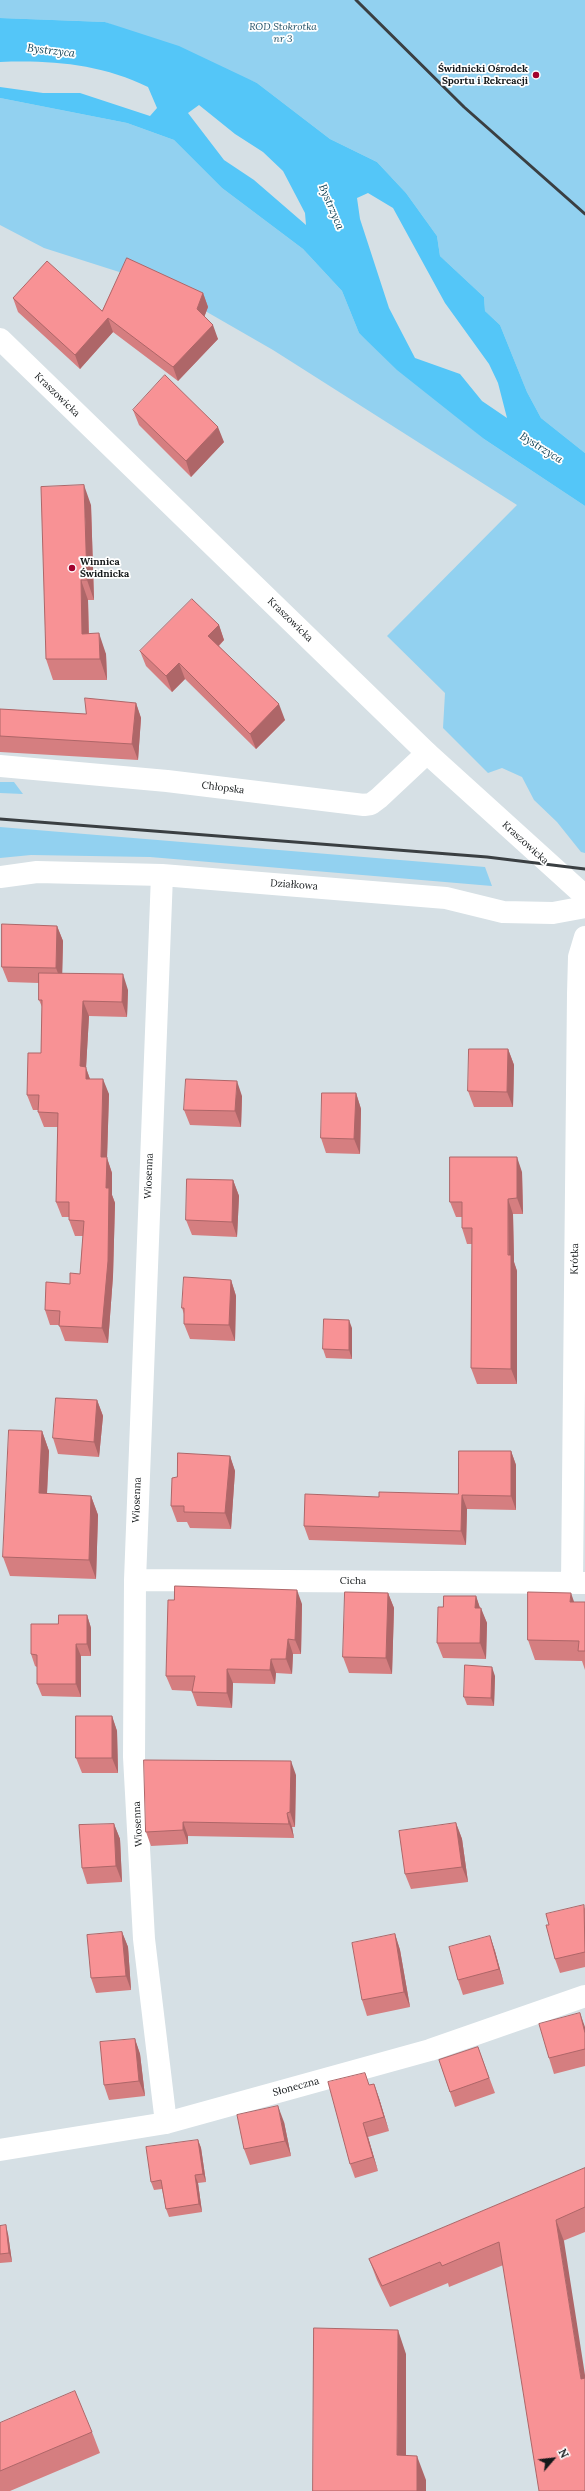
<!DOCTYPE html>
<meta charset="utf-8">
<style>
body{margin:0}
#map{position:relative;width:585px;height:2491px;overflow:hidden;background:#d6e0e5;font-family:Lora,serif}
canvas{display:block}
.north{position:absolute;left:533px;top:2439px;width:40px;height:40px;-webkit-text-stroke:3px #fff;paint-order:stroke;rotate:62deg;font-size:11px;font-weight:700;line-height:16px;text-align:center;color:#14181a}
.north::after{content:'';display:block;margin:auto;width:14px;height:18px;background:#14181a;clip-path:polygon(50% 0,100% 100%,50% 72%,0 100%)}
</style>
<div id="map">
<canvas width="585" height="2491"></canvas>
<div class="north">N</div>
</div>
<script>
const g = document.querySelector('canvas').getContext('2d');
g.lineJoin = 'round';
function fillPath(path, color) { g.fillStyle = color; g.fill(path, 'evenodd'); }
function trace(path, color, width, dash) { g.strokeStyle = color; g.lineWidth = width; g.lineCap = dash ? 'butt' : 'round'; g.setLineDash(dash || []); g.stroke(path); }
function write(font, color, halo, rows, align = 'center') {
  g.font = font + ' Lora,serif'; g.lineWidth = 3.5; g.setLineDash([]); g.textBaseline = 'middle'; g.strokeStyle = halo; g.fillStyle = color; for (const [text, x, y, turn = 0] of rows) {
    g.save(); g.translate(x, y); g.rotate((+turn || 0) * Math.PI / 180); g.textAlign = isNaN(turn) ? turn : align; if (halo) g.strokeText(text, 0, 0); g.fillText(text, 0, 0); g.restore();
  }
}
fillPath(new Path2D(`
 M0 0H585V453L541 418 527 392 500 325 485 311 484 297 440 256 437 236 406 193 377 162 330 139 257 83 105 22 0 18Z
 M0 98 127 123 174 140 222 188 303 249 342 291 359 333 484 439 585 506V853L581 852 557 822 534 800 522 777 502 768 488 773 443 728 445 693 387 636 517 505 273 350 160 285 44 248 0 225Z
 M0 782H14L23 794 0 793Z
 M0 827 485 867 492 886 150 857 31 855 0 858Z`), '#92d1f0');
fillPath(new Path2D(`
 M0 18 105 22 179 46 257 83 330 139 377 162 406 193 437 236 440 256 484 297 485 311 500 325 527 392 541 418 585 453V506L484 439 397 370 359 333 342 291 303 249 222 188 174 140 127 123 0 98V87L43 93H80L150 116 157 108 148 87C101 64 51 60 0 62ZM199 105 235 134 263 152 283 171 305 213 306 225 254 180 224 160 188 113ZM368 193 393 208 445 303 489 364 498 383 507 418 482 401 460 374 415 358 389 308 360 219 357 198Z`), '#54c6f8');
trace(new Path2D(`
 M0 766 167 781 364 805 371 804 379 798 427 753
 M162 875 135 1580 134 1757 144 1939 166 2123
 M0 877 37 872 162 875 446 898 503 912 553 913 585 907
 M135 1580 585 1583
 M572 1582 578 994 579 957 585 937
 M0 2150 166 2123 430 2050 585 1996`), '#fff', 22);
trace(new Path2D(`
 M0 339 427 753 585 896`), '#fff', 22);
trace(new Path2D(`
 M356 0 464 107 585 214
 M0 819 487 857 585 869`), '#3a3f42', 3);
fillPath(new Path2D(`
 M203 293 208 307 204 317 218 339 178 381 113 332 80 369 18 312 13 298 102 311Z
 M133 410 224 442 191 477 139 425Z
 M91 505 94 600H88L89 634 106 654 107 680H53L46 659Z
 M219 625 224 640 219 646 285 720 256 749 185 679 172 692 146 666 140 651Z
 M136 703 141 718 138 760 0 752V709L86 714Z
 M57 926 63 941 62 973 128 990 127 1017 89 1016 86 1068 90 1079 109 1094 107 1158 112 1173V1195L115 1203 113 1276 108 1343 65 1341 59 1325H50L45 1310 80 1274 83 1236H75L69 1220V1217H62L56 1202 58 1127H44L38 1112V1110H33L27 1095 41 1053 42 1007 39 1000V983L8 982 2 967Z
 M508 1049 514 1065 513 1107H474L468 1091Z
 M356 1093 361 1109 360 1154 326 1153 321 1138Z
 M242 1096 241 1127 190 1125 184 1110Z
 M522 1172 523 1214H513L514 1262 517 1271V1384H477L471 1368 472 1244H467L462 1228V1217H456L450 1202Z
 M233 1180 239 1196 237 1237 192 1235 186 1220Z
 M231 1280 236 1296 235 1341 190 1339 184 1324V1314L182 1308Z
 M352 1328V1359L326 1358 323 1349Z
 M97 1400 103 1416 99 1457 58 1454 53 1438Z
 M42 1431 49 1451 47 1494 91 1496 98 1515 96 1579 10 1576 3 1557Z
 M511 1451 516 1465V1510L467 1509 466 1545 309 1540 304 1526 379 1497 458 1494Z
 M230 1456 235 1471 231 1529 190 1528 187 1522H177L171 1506 177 1477Z
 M388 1593 394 1608 392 1674 349 1673 343 1657Z
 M476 1596 480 1608 487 1623 486 1659 443 1658 437 1643 443 1607Z
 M574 1602H585V1670L582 1661 535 1660 528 1640Z
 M302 1604 301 1654H293L292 1674 276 1673 275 1684 233 1683 232 1708 197 1706 192 1692V1691L172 1690 166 1676Z
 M87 1615 91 1628V1656H81V1697L42 1696 37 1684V1667L35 1666 31 1654 58 1624Z
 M495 1676 494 1706 467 1705 464 1697Z
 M112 1716 117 1731 118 1773H82L76 1758Z
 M296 1775 295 1827H292L294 1838 188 1836V1844L151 1846 146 1832Z
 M456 1823 462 1839 468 1882 411 1889 405 1874Z
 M114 1824 120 1839 122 1882 87 1884 82 1868Z
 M585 1907V1967L560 1973 555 1959Z
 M122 1932 128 1947 131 1990 96 1993 91 1978Z
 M395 1934 400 1950 410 2007 367 2016 362 2000Z
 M490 1936 495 1951 504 1984 463 1995 458 1980Z
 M585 2027V2066L554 2074 549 2058Z
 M135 2039 140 2054 145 2096 109 2100 104 2085Z
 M478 2047 495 2093 455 2107 439 2060Z
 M374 2084 379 2098 389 2131 368 2137 378 2171 355 2178 350 2164 369 2085Z
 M284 2122 291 2156 250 2165 244 2149Z
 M198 2140 201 2148 206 2182 198 2183 202 2212 169 2217 166 2209 162 2189 154 2190 151 2182Z
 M585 2168V2232L449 2287 448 2283 390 2307 377 2280 369 2259Z
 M0 2226 8 2234 12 2262 0 2263Z
 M0 2423 92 2432 100 2453 10 2491H0Z`), '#d57e80');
fillPath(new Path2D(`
 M203 293 208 307 202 323 197 309Z
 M108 318 113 332 80 369 75 355Z
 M213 325 218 339 178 381 173 367Z
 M218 427 224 442 191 477 186 461Z
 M84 485 91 505 94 600 87 580Z
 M81 580 88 600 89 654 82 634Z
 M219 625 224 640 213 651 208 636Z
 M99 633 106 654 107 680 100 659Z
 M179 663 185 679 172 692 166 676Z
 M136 703 141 718 138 760 132 744Z
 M279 704 285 720 256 749 250 734Z
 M57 926 63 941 62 984 56 968Z
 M123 974 128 990 127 1017 122 1002Z
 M83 1001 89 1016 86 1068 91 1082V1094L80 1066Z
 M508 1049 514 1065 513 1107 507 1092Z
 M103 1079 109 1094 107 1158 112 1173V1195L115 1203 113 1276 108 1343 102 1328 106 1188 101 1157Z
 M237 1081 242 1096 241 1127 235 1111Z
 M356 1093 361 1109 360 1154 354 1139Z
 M517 1157 522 1172 523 1214 517 1198Z
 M233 1180 239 1196 237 1237 232 1222Z
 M508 1199 513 1214 514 1262 517 1271V1384L511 1369Z
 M231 1280 236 1296 235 1341 229 1325Z
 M349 1320 352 1328V1359L349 1350Z
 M97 1400 103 1416 99 1457 94 1442Z
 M42 1431 49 1451 46 1513 39 1493Z
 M511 1451 516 1465V1510L511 1496Z
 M230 1456 235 1471 231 1529 225 1513Z
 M462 1495 467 1509 466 1545 461 1531Z
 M91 1496 98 1515 96 1579 89 1560Z
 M297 1590 302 1604 301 1654 295 1640Z
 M388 1593 394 1608 392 1674 386 1658Z
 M571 1593 578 1613 570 1602Z
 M476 1596 481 1611V1608L487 1623 486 1659 480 1643 475 1608Z
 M87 1615 91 1628V1656L87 1644Z
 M288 1639 293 1654 292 1674 286 1659Z
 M76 1644 81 1656V1697L76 1684Z
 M271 1659 276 1673 275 1684 270 1670Z
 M492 1667 495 1676 494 1706 491 1698Z
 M227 1669 233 1683 232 1708 227 1693Z
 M112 1716 117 1731 118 1773 112 1758Z
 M291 1761 296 1775 295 1827 290 1812Z
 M287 1813 292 1827 294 1838 289 1824Z
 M183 1822 188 1836V1844L183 1830Z
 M456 1823 462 1839 468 1882 462 1867Z
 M114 1824 120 1839 122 1882 116 1866Z
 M122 1932 128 1947 131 1990 126 1976Z
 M395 1934 400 1950 410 2007 404 1992Z
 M490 1936 495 1951 504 1984 499 1969Z
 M580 2013 585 2027V2033Z
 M135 2039 140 2054 145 2096 139 2081Z
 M374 2084 379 2098 389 2131 384 2117Z
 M278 2106 284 2122 291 2156 285 2141Z
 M363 2123 368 2137 378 2171 373 2157Z
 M198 2140 201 2148 206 2182 203 2174Z
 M195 2175 198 2183 202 2212 199 2204Z
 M556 2220 564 2241 585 2375V2389L581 2379Z
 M6 2225 8 2234 12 2262 9 2253Z
 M398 2330 406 2354V2479L397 2455Z
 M417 2456 426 2480V2491H417Z`), '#ae6668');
const building = new Path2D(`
 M127 258 203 293 197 309 213 325 173 367 108 318 75 355 13 298 47 261 102 311Z
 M165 375 218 427 186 461 133 410Z
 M84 485 87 580H81L82 634 99 633 100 659H46L41 487Z
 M192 599 219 625 208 636 279 704 250 734 179 663 166 676 140 651Z
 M85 698 136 703 132 744 0 736V709L86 714Z
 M2 924 57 926 56 968 2 967Z
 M39 973 123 974 122 1002 83 1001 80 1066 86 1067V1079H103L101 1157H107L106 1188H109L108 1261 102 1328 59 1326 60 1311 45 1310 46 1282 70 1284V1273L80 1274 84 1221 69 1220V1202H56L58 1113 38 1112 39 1095H27L28 1053H41L42 1000H39Z
 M469 1049H508L507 1092 468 1091Z
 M186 1079 237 1081 235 1111 184 1110Z
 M322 1093H356L354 1139 321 1138Z
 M450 1157H517V1198L508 1199V1255H511V1369L471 1368 472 1228H462V1202H450Z
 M187 1179 233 1180 232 1222 186 1220Z
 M184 1277 231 1280 229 1325 184 1324V1308H182Z
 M324 1319 349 1320V1350L323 1349Z
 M56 1398 97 1400 94 1442 53 1438Z
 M9 1430 42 1431 39 1493 91 1496 89 1560 3 1557Z
 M459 1451H511V1496L462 1495 461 1531 304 1526 305 1494 379 1497V1492L458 1494Z
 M178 1453 230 1456 225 1513 184 1512V1506H171L172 1478 177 1477Z
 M175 1586 297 1590 295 1640 288 1639 286 1659H271L270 1670 227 1669V1693L192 1692 195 1676H166L168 1600H174Z
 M345 1592 388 1593 386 1658 343 1657Z
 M528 1592 571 1593 570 1602H585V1651H578L579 1641 528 1640Z
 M444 1596H476L475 1608H481L480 1643H437L438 1607H443Z
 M59 1615H87V1644H76V1684H37V1655L31 1654V1624H58Z
 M465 1665 492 1667 491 1698 464 1697Z
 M76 1716H112V1758H76Z
 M144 1760 291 1761 290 1812 287 1813 289 1824 183 1822V1830L146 1832Z
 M456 1823 462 1867 405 1874 399 1831Z
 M114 1824 116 1866 82 1868 79 1825Z
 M584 1905 585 1952 555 1959 546 1925H549L546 1914Z
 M122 1932 126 1976 91 1978 87 1935Z
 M395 1934 404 1992 362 2000 352 1943Z
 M490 1936 499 1969 458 1980 449 1947Z
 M580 2013 585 2033V2049L549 2058 539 2024Z
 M135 2039 139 2081 104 2085 100 2042Z
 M478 2047 489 2078 450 2092 439 2060Z
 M365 2073 369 2085 374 2084 384 2117 363 2123 373 2157 350 2164 328 2082Z
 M278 2106 285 2141 244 2149 237 2115Z
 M198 2140 203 2174 195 2175 199 2204 166 2209 161 2180 151 2182 146 2147Z
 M585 2168V2207L556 2220 581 2379 585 2378V2491H539L499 2242 442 2266 440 2262 382 2286 369 2259Z
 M6 2225 9 2253 0 2254V2226Z
 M314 2328 398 2330 397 2455 417 2456V2491H313Z
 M75 2391 92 2432 0 2471V2423Z`);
fillPath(building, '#f89295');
trace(building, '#ae6668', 1);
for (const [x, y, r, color] of [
 [536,75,4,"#a2022d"],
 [72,568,4,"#a2022d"]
]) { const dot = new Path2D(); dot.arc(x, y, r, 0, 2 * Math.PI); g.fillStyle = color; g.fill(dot); trace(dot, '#fff', 1.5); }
write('italic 10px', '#245368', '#fff', [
 ["ROD Stokrotka",283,27],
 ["nr 3",283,39]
]);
write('bold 10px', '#14181a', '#fff', [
 ["Świdnicki Ośrodek",528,69],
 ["Sportu i Rekreacji",528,81],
 ["Winnica",80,562,"left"],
 ["Świdnicka",80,574,"left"]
], 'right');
write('10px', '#14181a', '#fff', [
 ["Kraszowicka",57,395,44],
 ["Kraszowicka",290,620,44],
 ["Chłopska",223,788,7],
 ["Kraszowicka",525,843,42],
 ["Działkowa",294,885,4],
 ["Wiosenna",149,1176,-88],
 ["Krótka",575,1259,-89],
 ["Wiosenna",137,1500,-88],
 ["Cicha",353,1581],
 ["Wiosenna",138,1824,-93],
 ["Słoneczna",296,2087,-15]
]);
write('italic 11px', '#093c50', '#fff', [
 ["Bystrzyca",51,51,7],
 ["Bystrzyca",331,207,67],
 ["Bystrzyca",541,448,32]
]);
</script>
